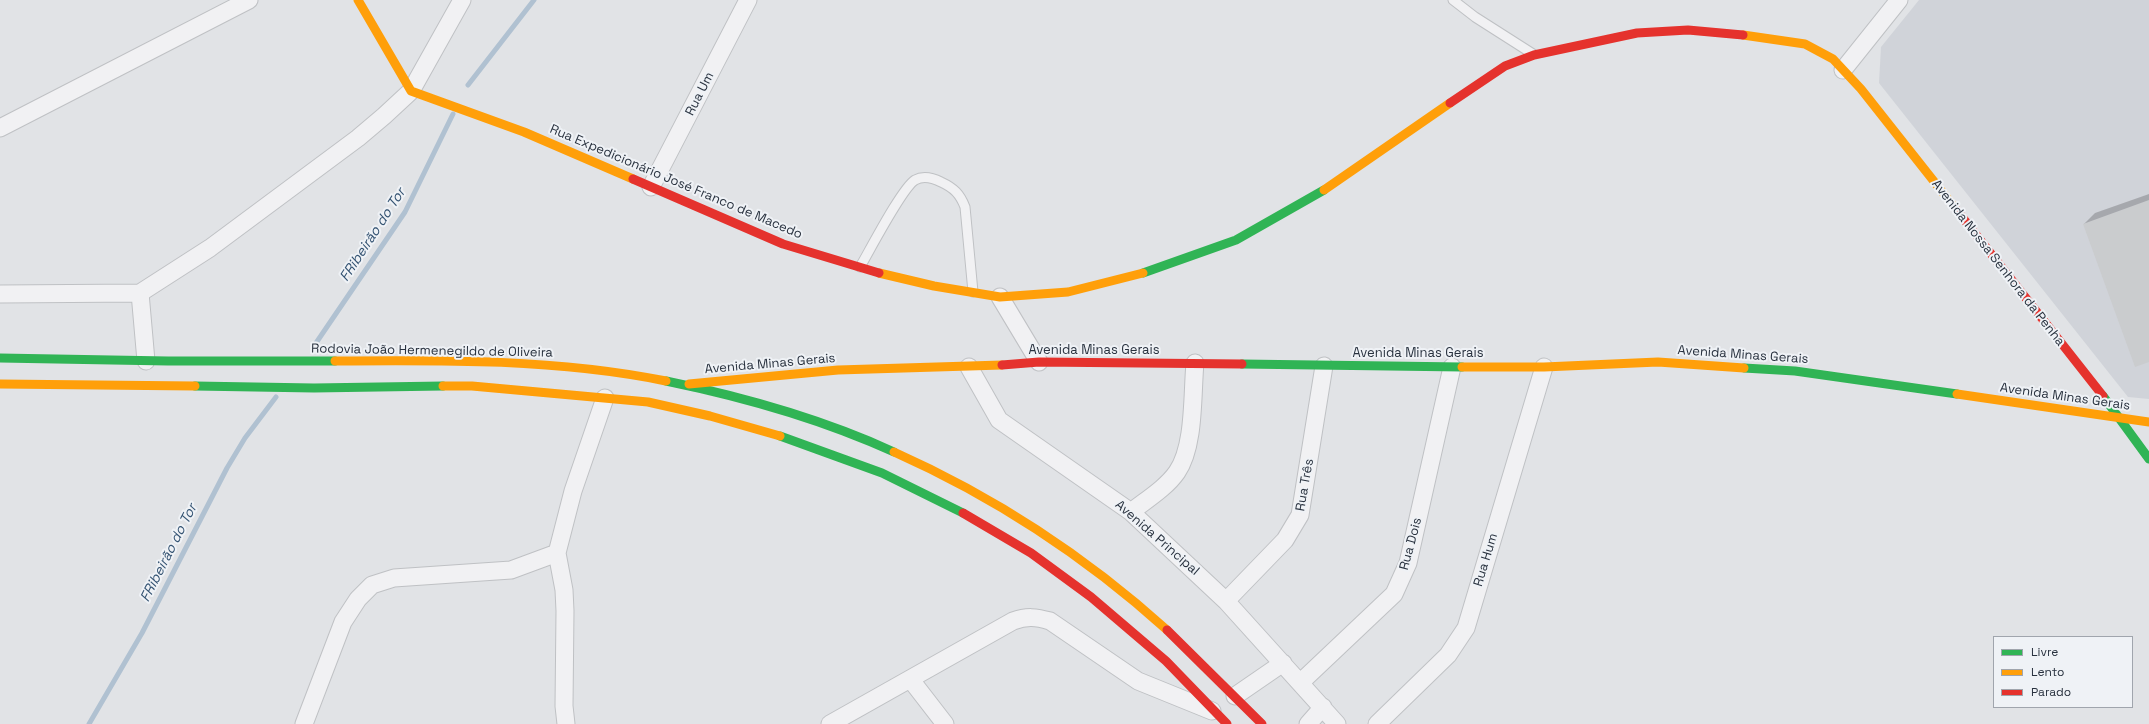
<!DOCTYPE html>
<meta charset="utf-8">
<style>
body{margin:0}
#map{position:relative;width:2149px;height:724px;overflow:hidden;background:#e1e3e6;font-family:"Space Grotesk",sans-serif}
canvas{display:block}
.legend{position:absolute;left:1993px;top:636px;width:140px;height:72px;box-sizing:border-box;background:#eff2f6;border:1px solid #a0a5ad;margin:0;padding:5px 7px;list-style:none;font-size:12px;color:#29323f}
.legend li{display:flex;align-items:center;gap:8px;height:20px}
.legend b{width:20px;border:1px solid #a0a5ad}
</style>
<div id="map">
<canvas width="2149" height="724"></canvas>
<ul class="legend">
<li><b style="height:5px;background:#30b455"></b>Livre</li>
<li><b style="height:5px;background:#ff9f0a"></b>Lento</li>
<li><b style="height:5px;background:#e5322d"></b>Parado</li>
</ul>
</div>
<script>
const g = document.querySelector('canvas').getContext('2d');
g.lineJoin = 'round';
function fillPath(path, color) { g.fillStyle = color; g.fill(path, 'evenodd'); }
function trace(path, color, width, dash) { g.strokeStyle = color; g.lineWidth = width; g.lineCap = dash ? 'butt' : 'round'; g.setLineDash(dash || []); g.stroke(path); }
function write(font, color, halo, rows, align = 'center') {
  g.font = font + ' "Space Grotesk",sans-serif'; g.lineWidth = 4; g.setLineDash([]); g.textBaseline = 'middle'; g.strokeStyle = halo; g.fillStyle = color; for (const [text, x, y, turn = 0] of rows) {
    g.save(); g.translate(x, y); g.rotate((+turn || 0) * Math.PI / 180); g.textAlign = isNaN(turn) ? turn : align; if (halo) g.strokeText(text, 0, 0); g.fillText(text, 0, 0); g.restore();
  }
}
fillPath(new Path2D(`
 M1919 0H2149V399L2128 397 1879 83 1881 47Z`), '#d0d3d9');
fillPath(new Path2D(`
 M2149 194V361L2084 224 2095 213Z`), '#0003');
trace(new Path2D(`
 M468 85 534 0
 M316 343 405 212 453 114
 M89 724 142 633 227 468 245 438 276 397`), '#b0c1d1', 5);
fillPath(new Path2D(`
 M2149 200V362L2135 367 2083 224Z`), '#caccce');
const lane = new Path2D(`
 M1453 0 1475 17 1533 54
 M860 267C870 250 902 188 915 180 924 175 933 178 941 182 954 188 960 194 965 207L973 292`);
const street = new Path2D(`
 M1843 70 1899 0
 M0 128 249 0
 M651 187 748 0
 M140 293 146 361
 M0 294 140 293 210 248 358 138 384 116 411 91 462 0
 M1000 297 1039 362
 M969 367 999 420 1131 512 1226 601 1337 724
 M1131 512C1146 500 1166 488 1177 472 1195 446 1192 394 1195 363
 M1226 601 1285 540 1300 515 1324 366
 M911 680 945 724
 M1301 682 1394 594 1408 563 1452 367
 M1235 696 1283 663
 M304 724 343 622 358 599 372 585 394 578 511 570 557 553
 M566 724 564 706 565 611 564 590 557 553 573 491 605 398
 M830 724 1013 621C1027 616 1036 617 1050 621L1138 681 1212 711
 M1308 724 1323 707
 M1377 724 1448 655 1466 628 1544 367`);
trace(lane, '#bfc1c4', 11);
trace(street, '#bfc1c4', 19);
trace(lane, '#f1f1f3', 9);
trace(street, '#f1f1f3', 17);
trace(new Path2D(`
 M1143 273 1236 240 1324 190
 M0 358 168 361H335
 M1242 364 1462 367
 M1744 368 1795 371 1957 394
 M666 381C744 397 822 419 894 452
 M195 386 314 388 443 386
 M2103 396 2149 459
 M780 436 882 473 963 513`), '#30b455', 9);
trace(new Path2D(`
 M358 0 411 91 524 132 633 179
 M1743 35 1805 44 1833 59 1861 89 1955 208
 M1324 190 1450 103
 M879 273 934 286 1000 297 1068 292 1143 273
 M335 361C446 360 557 359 666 381
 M1462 367H1544L1658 362 1744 368
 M0 384 195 386
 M689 384 838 370 1002 365
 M443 386H472L648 402 710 416 780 436
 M1957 394 2149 422
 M894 452C995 497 1085 556 1167 630`), '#ff9f0a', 9);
trace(new Path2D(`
 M1450 103 1505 66 1534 55 1637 33 1688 30 1743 35
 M633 179 783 244 879 273
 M1955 208 2103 396
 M1002 365 1039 362 1242 364
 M963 513 1031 553 1091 597 1166 661 1227 724
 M1167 630 1262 724`), '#e5322d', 9);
write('13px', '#29323f', '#eff2f6', [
 ["Rua Um",700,94,-63],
 ["Rua Expedicionário José Franco de Macedo",676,182,23],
 ["Avenida Nossa Senhora da Penha",1998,263,52],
 ["Avenida Minas Gerais",1094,350],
 ["Rodovia João Hermenegildo de Oliveira",432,351,1],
 ["Avenida Minas Gerais",1418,353],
 ["Avenida Minas Gerais",1743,355,4],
 ["Avenida Minas Gerais",770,364,-5],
 ["Avenida Minas Gerais",2065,397,8],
 ["Rua Três",1305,485,-80],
 ["Avenida Principal",1157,538,41],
 ["Rua Dois",1411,544,-75],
 ["Rua Hum",1486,560,-73]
]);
write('italic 14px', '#345372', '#eff2f6', [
 ["FRibeirão do Tor",373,235,-57],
 ["FRibeirão do Tor",169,553,-63]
]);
</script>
